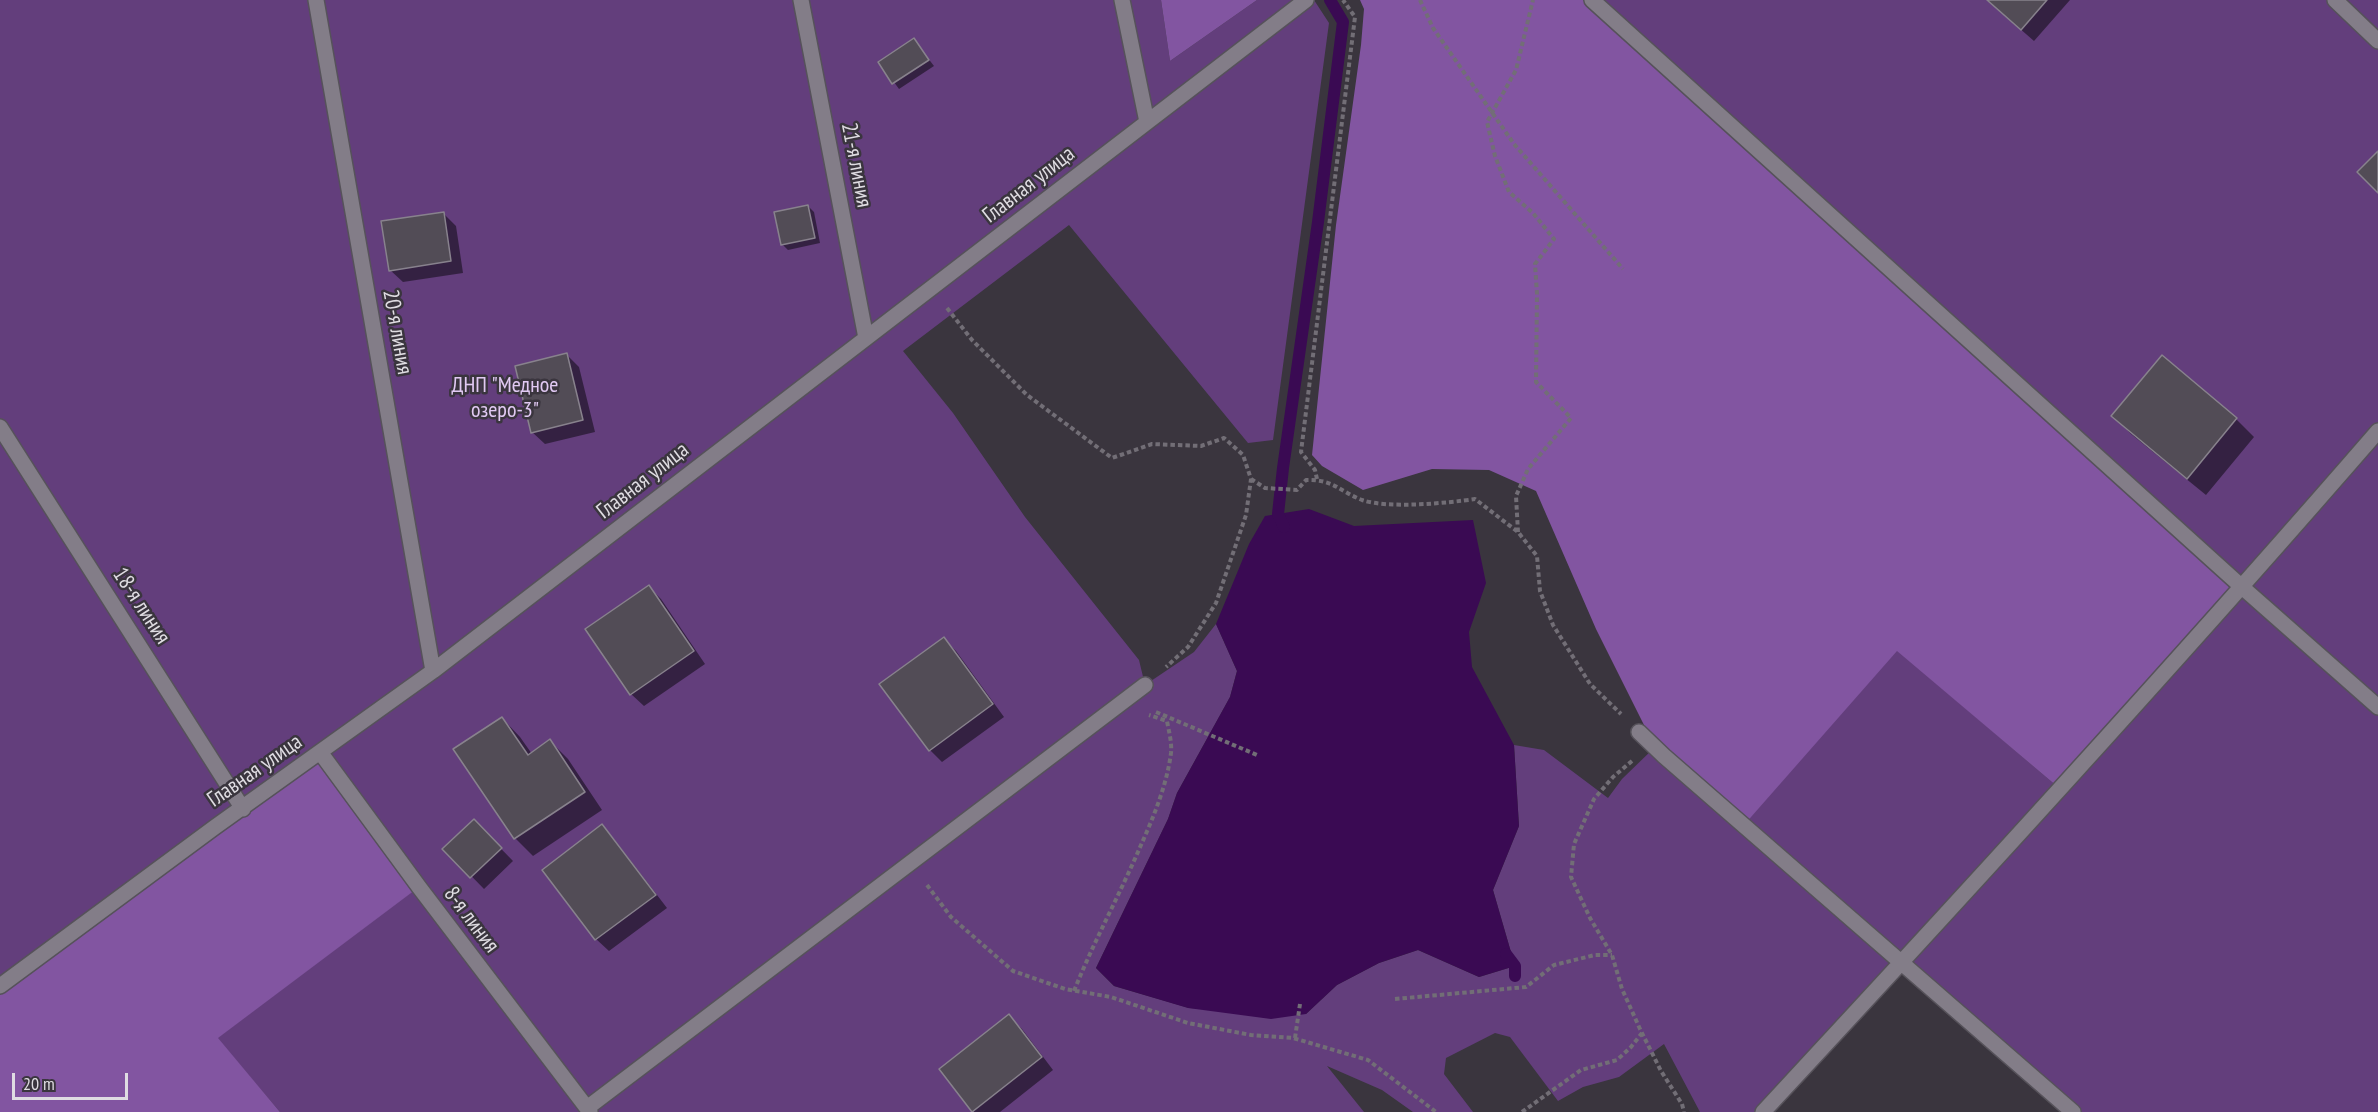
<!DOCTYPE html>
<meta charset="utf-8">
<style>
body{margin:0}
#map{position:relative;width:2378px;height:1112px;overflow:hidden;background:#3a353e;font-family:"PT Sans Narrow",sans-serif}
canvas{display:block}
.scale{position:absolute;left:12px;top:1073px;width:116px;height:27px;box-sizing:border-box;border:3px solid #dfdce2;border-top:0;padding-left:8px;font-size:18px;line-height:21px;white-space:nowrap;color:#dfdce2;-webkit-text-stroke:4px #3a353e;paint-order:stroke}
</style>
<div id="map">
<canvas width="2378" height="1112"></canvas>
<div class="scale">20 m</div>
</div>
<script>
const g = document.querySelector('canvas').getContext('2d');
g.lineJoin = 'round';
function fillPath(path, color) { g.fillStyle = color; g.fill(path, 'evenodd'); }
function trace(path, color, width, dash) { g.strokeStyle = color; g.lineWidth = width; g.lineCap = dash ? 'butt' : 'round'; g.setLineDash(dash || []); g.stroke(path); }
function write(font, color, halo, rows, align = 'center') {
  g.font = font + ' "PT Sans Narrow",sans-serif'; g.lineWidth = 5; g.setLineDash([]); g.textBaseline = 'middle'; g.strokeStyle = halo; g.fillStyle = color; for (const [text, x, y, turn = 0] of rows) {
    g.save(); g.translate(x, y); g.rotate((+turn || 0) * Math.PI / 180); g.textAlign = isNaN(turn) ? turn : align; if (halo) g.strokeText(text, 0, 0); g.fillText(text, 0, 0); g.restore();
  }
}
fillPath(new Path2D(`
 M0 0H1161L1170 61 1257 0H1314L1329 23 1273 440 1248 443 1069 225 903 351 953 413 1025 517 1139 660 1145 685 1194 652 1216 624 1237 671 1230 697 1177 793 1168 819 1096 968 1114 986 1189 1008 1306 1014 1337 985 1379 963 1418 950 1479 977 1515 966 1493 890 1519 826 1514 745 1544 750 1608 798 1622 779 1655 747 1744 824 1897 650 2059 788 1592 0H2378V1112H2073L1902 963 1763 1112H1700L1664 1044 1619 1077 1583 1087 1558 1101 1510 1037 1495 1033 1446 1058 1444 1074 1473 1112H1413L1382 1090 1327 1066 1364 1112H280L217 1038 418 887 0 986Z`), '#633e7c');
fillPath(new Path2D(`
 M1161 0H1257L1170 61Z
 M1360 0H1592L2242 587 2059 788 1897 651 1744 825 1655 747 1596 629 1536 491 1489 470 1432 469 1363 490 1322 466 1312 455 1336 225 1361 45 1364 9Z
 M320 752 419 887 218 1038 280 1112H0V986Z`), '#8255a1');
fillPath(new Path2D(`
 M1309 509 1354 526 1473 520 1486 583 1469 632 1472 667 1514 745 1519 826 1493 890 1515 966 1479 977 1418 950 1379 963 1337 985 1306 1014 1271 1019 1188 1008 1114 986 1096 968 1168 819 1177 793 1230 697 1237 671 1216 624 1249 544 1265 516Z`), '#3a0a53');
fillPath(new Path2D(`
 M1987 0H2070L2034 41Z
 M914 40 934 66 899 89 880 63Z
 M808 206 814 212 820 243 788 250 782 244Z
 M443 213 456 226 463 273 403 282 390 270Z
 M567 355 579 367 595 432 545 444 532 432Z
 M2162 357 2236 419 2254 437 2206 495 2131 434 2113 416Z
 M649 587 661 599 705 664 644 706 631 694Z
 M944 639 956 651 1004 717 942 762 930 750Z
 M502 718 520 737 532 754 550 741 568 759 602 810 533 856 515 838Z
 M474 821 513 861 484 889 445 849Z
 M602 826 614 839 667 908 609 951 596 939 544 870Z
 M1009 1016 1022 1029 1053 1070 1000 1112H974L941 1069Z`), '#0007');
trace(new Path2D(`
 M1284 527 1278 514 1283 468 1318 222 1343 22 1330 0
 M1506 954 1515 966V976`), '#3a0a53', 12);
const building = new Path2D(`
 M1987 0H2047L2021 30Z
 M914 38 929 60 892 84 878 62Z
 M2378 151V193L2357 172Z
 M808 205 815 238 781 245 774 212Z
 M444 212 451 261 389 271 381 221Z
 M567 353 583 420 531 433 515 366Z
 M2162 355 2237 418 2187 479 2111 416Z
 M649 585 694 651 630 695 585 629Z
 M944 637 993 704 929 751 879 684Z
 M502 717 528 755 550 739 585 792 514 839 453 749Z
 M474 819 502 848 470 878 442 849Z
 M602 824 656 895 595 940 542 870Z
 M1009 1014 1042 1057 972 1112 939 1069Z`);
fillPath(building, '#524c56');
trace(building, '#88828d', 1.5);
const street = new Path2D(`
 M316 0 433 671
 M801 0 866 338
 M1122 0 1147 122
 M1592 0 2242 587 2378 707
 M2335 0 2378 41
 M0 427 243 809
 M1639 732 1664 756 2073 1112
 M320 752 419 887 590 1112
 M0 986 215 827 433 671 1306 0
 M587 1108 1145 685
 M1763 1112C1971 888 2178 662 2378 431`);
trace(street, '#56525a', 18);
trace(new Path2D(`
 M1420 0 1433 28 1514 144 1623 269
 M947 308 972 340 1027 395 1112 458 1152 444 1201 446 1224 438 1243 455 1251 479 1246 515 1216 603 1188 647 1166 667
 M1251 479 1265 488 1297 490 1306 480C1333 479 1339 491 1362 500 1388 509 1448 503 1475 499L1518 532 1537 556 1540 591 1553 625 1590 684 1621 714
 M1317 479 1315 470 1301 452 1355 17 1343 0
 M1518 532 1516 496 1528 469 1571 418 1536 382 1537 294 1535 264 1554 239 1533 213 1509 192 1495 156 1487 122 1516 70 1533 0
 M1156 712 1257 755
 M1632 761 1613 777 1594 799 1574 844 1571 877 1590 918 1612 955 1622 989 1640 1029 1661 1071 1682 1104 1684 1112
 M927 885 951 917 1013 971 1065 989 1111 997 1188 1023 1251 1035 1293 1038 1368 1060 1436 1112
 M1074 991C1094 941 1120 894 1141 845 1154 816 1167 784 1171 753 1172 742 1169 732 1167 721L1149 715
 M1395 999 1526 987 1554 965 1595 955H1612
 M1295 1038 1300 1004
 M1522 1112 1581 1070 1617 1060 1631 1047 1642 1033`), '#726e76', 4, [4.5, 3]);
trace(street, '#837d88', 15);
write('22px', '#dfdce2', '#3a353e', [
 ["21-я линия",856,165,79],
 ["Главная улица",1029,185,-38],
 ["20-я линия",397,332,80],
 ["Главная улица",643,481,-38],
 ["18-я линия",141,606,57],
 ["Главная улица",255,771,-35],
 ["8-я линия",471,920,53]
]);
write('22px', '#e1c9f3', '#3a353e', [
 ["ДНП \"Медное",505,386],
 ["озеро-3\"",505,411]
]);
</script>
